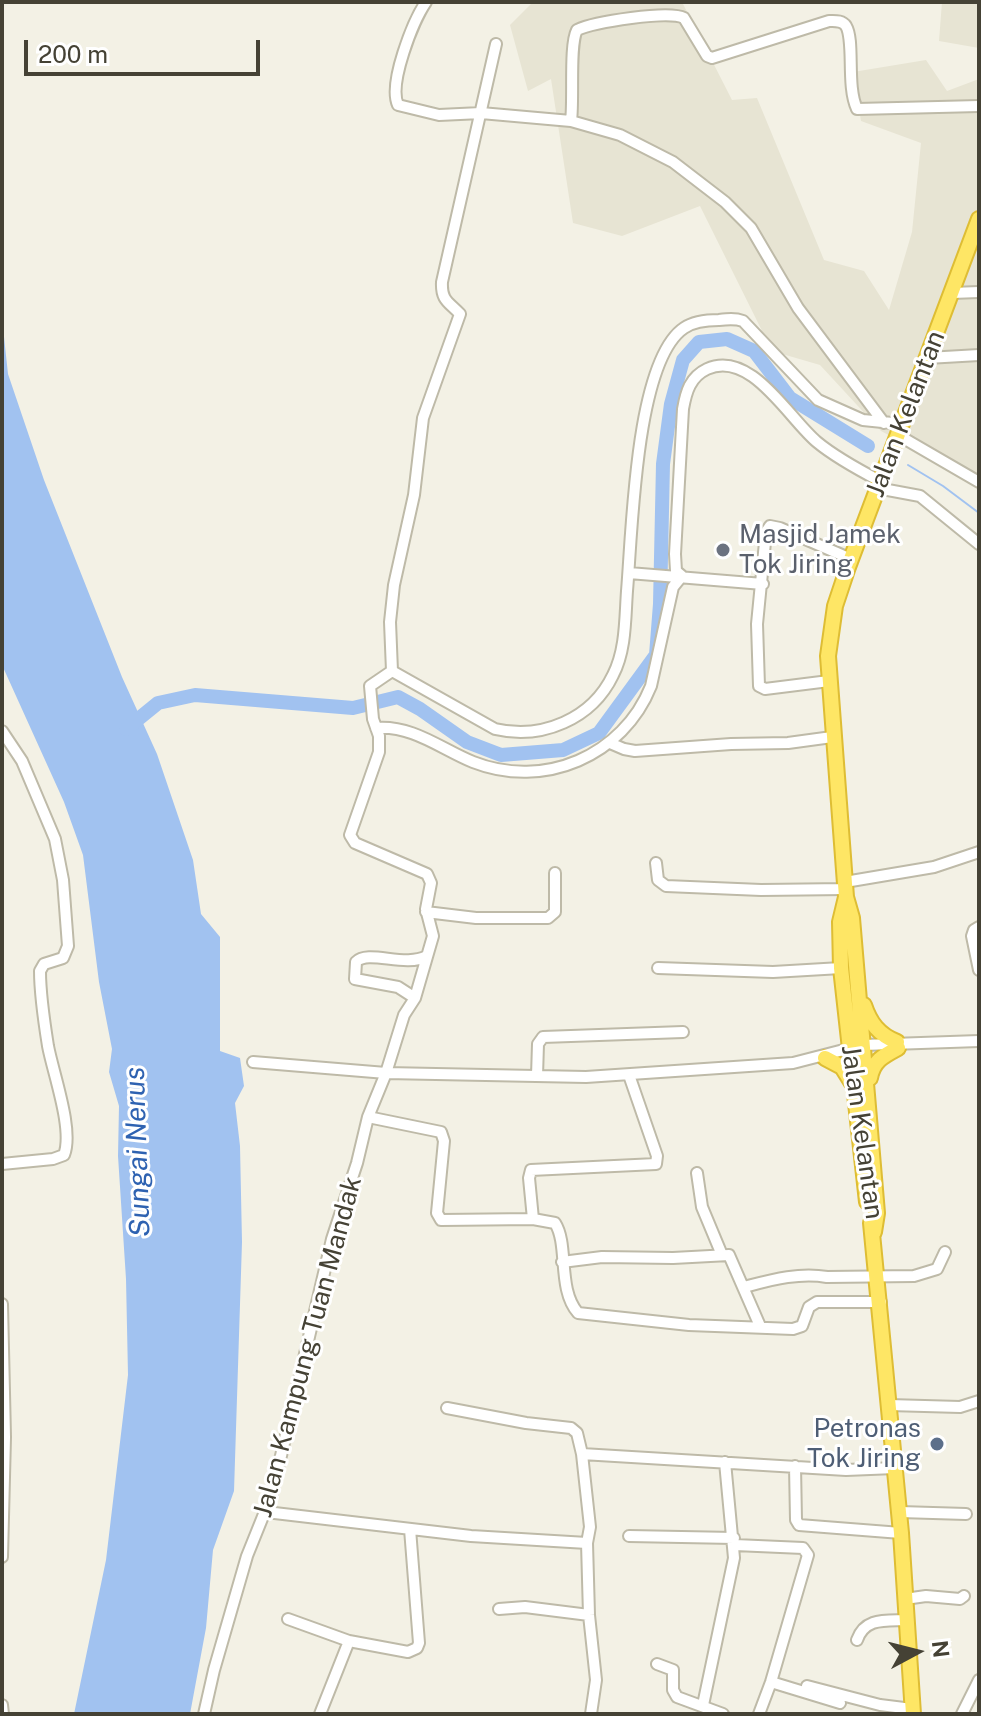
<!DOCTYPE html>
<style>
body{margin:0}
#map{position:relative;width:981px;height:1716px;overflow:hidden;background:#f3f1e5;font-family:"Public Sans",sans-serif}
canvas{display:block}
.frame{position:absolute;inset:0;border:4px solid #454235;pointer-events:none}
.north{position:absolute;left:877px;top:1612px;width:80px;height:80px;-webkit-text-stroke:6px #fff;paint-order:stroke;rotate:83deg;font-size:22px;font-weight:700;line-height:32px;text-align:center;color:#454235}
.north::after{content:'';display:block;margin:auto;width:28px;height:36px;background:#454235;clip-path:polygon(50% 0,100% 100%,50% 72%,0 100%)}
.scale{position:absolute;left:24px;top:40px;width:236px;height:36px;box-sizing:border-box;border:4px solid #454235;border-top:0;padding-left:10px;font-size:24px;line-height:28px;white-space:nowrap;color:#454235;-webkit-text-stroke:6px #fff;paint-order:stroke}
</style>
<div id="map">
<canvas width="981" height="1716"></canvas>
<div class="frame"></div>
<div class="north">N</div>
<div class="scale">200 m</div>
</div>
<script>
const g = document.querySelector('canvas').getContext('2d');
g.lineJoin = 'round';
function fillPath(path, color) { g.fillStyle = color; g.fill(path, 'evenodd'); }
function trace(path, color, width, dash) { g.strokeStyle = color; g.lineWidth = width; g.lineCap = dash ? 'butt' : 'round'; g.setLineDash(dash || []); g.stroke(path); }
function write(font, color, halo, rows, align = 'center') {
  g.font = font + ' "Public Sans",sans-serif'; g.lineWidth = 6; g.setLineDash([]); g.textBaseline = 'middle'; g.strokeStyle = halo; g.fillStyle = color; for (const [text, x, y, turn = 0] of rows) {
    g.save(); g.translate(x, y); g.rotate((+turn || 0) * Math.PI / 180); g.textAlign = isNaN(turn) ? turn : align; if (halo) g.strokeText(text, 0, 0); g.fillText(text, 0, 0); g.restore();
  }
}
fillPath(new Path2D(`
 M533 2H682L732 100 757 98 824 260 864 271 889 310 912 232 921 143 861 121 853 72 926 60 947 91 979 79V487L975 481 881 431 820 365 772 351 700 206 622 236 573 223 551 79 528 91 510 25Z
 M942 2H979V48L939 41Z`), '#e7e4d3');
fillPath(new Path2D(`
 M2 318 8 374 44 480 122 677 157 754 193 860 201 914 220 937V1051L240 1058 244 1086 235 1103 240 1146 242 1242 234 1491 213 1550 206 1628 190 1714H74L106 1560 128 1375 126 1279 118 1156 119 1106 109 1072 112 1049 99 982 83 855 64 802 2 665Z`), '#a1c2f0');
trace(new Path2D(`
 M908 465 943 486 979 513`), '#a1c2f0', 2);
trace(new Path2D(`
 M126 729 158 703 195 695 353 708 398 697 420 709 467 742 501 755 563 750 599 733 656 655 660 604 663 464 671 404 683 360 699 342 727 339 754 351 790 398 868 446`), '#a1c2f0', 14);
const minor = new Path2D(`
 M426 2C413 21 388 84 398 105L439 115 481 113 571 121 620 135 673 162 725 202 751 228 798 308 884 423
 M571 121C574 99 569 45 577 30 594 22 669 10 684 18L707 56 712 58 829 21C835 21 842 20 846 26 855 41 846 86 857 109L979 106
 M952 293 979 292
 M927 358 979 355
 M898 435 979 482
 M877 488 920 496 979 544
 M629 573 763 584
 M392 671 495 729C542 740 592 719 613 675 626 650 625 619 627 591 632 534 635 361 684 328 694 321 707 320 719 320 727 319 735 318 743 321L818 400 863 420 902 424
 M392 671 390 622 394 585 414 495 423 418 460 314C449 302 441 301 442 282L496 44
 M829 681 765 689 759 686 757 624 766 532 770 526 780 528 851 559
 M376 728C413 725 441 749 473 762 544 790 623 756 651 686L673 587 682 576 676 571 675 554 683 409C686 392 690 377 707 369 751 349 789 419 817 442 835 457 859 470 880 481
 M2 731 22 761 55 839 63 880 68 946 63 958 44 964 40 971C40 996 44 1021 48 1046 53 1073 74 1130 64 1155L53 1159 2 1164
 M610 743 624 749 635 751 731 744 788 743 832 737
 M656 863 658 880 666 886 761 890 846 889
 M845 882 934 867 979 852
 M426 912 476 918H548L555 912V873
 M979 927 974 930 972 936 979 970
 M658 968 773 972 841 968
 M415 998 398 987 355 979 356 962C368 949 405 968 427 956
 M253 1062 386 1073 586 1077 793 1063 863 1045 979 1041
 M537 1076 538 1044 543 1037 683 1032
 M368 1117 441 1132 444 1141 437 1213 441 1220 533 1219 555 1223C569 1245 557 1289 578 1313L689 1325 793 1329 802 1326 809 1307 817 1302H881
 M697 1173 702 1207 722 1255
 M533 1219 529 1178 531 1170 656 1164 657 1156 629 1075
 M562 1262 602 1257 673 1258 729 1255 760 1326
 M744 1287C771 1280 799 1272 827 1277L914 1276 937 1269 945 1252
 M2 1304 5 1437 2 1557
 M889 1405 960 1407 979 1401
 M447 1408 526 1423 571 1428 577 1433 582 1454
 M795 1466 796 1520 799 1525 901 1533
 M266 1512 471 1536 587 1543 590 1527 582 1454 846 1470 895 1468
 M900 1512 966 1514
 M629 1536 734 1538
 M587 1543 589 1615 596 1680 591 1714
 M735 1545 803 1548 808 1555 771 1682 759 1714
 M905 1599 926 1596 960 1599 964 1596
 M499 1609 525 1607 589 1615
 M288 1619 349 1641
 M857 1640C865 1617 886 1621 907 1620
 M657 1664 673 1670V1690L677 1697 723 1714
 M771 1682 840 1703
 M807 1686 880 1705 912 1709
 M2 1705 3 1714
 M703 1705 734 1558 725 1462
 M204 1714 214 1670 247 1556 272 1494 332 1239 357 1163 368 1117 386 1073 404 1015 415 998 433 936 426 909 431 883 427 874 355 843 350 835 379 752V736L373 719 370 686 392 671
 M320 1714 349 1641 408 1652 417 1648 419 1643 410 1529
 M962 1714 979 1680`);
const highway = new Path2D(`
 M846 897 840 922 841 968 867 1202
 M864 1005C870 1023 879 1035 897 1042
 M825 1058 842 1067 852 1083
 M870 1078C873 1061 883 1056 898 1048
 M871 1223 901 1533 913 1714
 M874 1232 877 1213 852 918 846 897 828 656 835 606 848 567 979 219`);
trace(minor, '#bebaa8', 14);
trace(highway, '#debd34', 18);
trace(minor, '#fff', 10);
trace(highway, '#fee665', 14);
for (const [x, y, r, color] of [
 [723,550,8,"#6b7280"],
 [937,1444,8,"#5c6f8a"]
]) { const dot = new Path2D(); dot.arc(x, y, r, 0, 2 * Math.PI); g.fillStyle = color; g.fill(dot); trace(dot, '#fff', 3); }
write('26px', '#454235', '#fff', [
 ["Jalan Kelantan",906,414,-69],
 ["Jalan Kelantan",862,1132,82],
 ["Jalan Kampung Tuan Mandak",308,1347,-75]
]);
write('26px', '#5b616d', '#fff', [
 ["Masjid Jamek",739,535],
 ["Tok Jiring",739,565]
], 'left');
write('26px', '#4e5e75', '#fff', [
 ["Petronas",921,1429],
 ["Tok Jiring",921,1459]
], 'right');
write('italic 28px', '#2e62b1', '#fff', [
 ["Sungai Nerus",138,1152,-92]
]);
</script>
